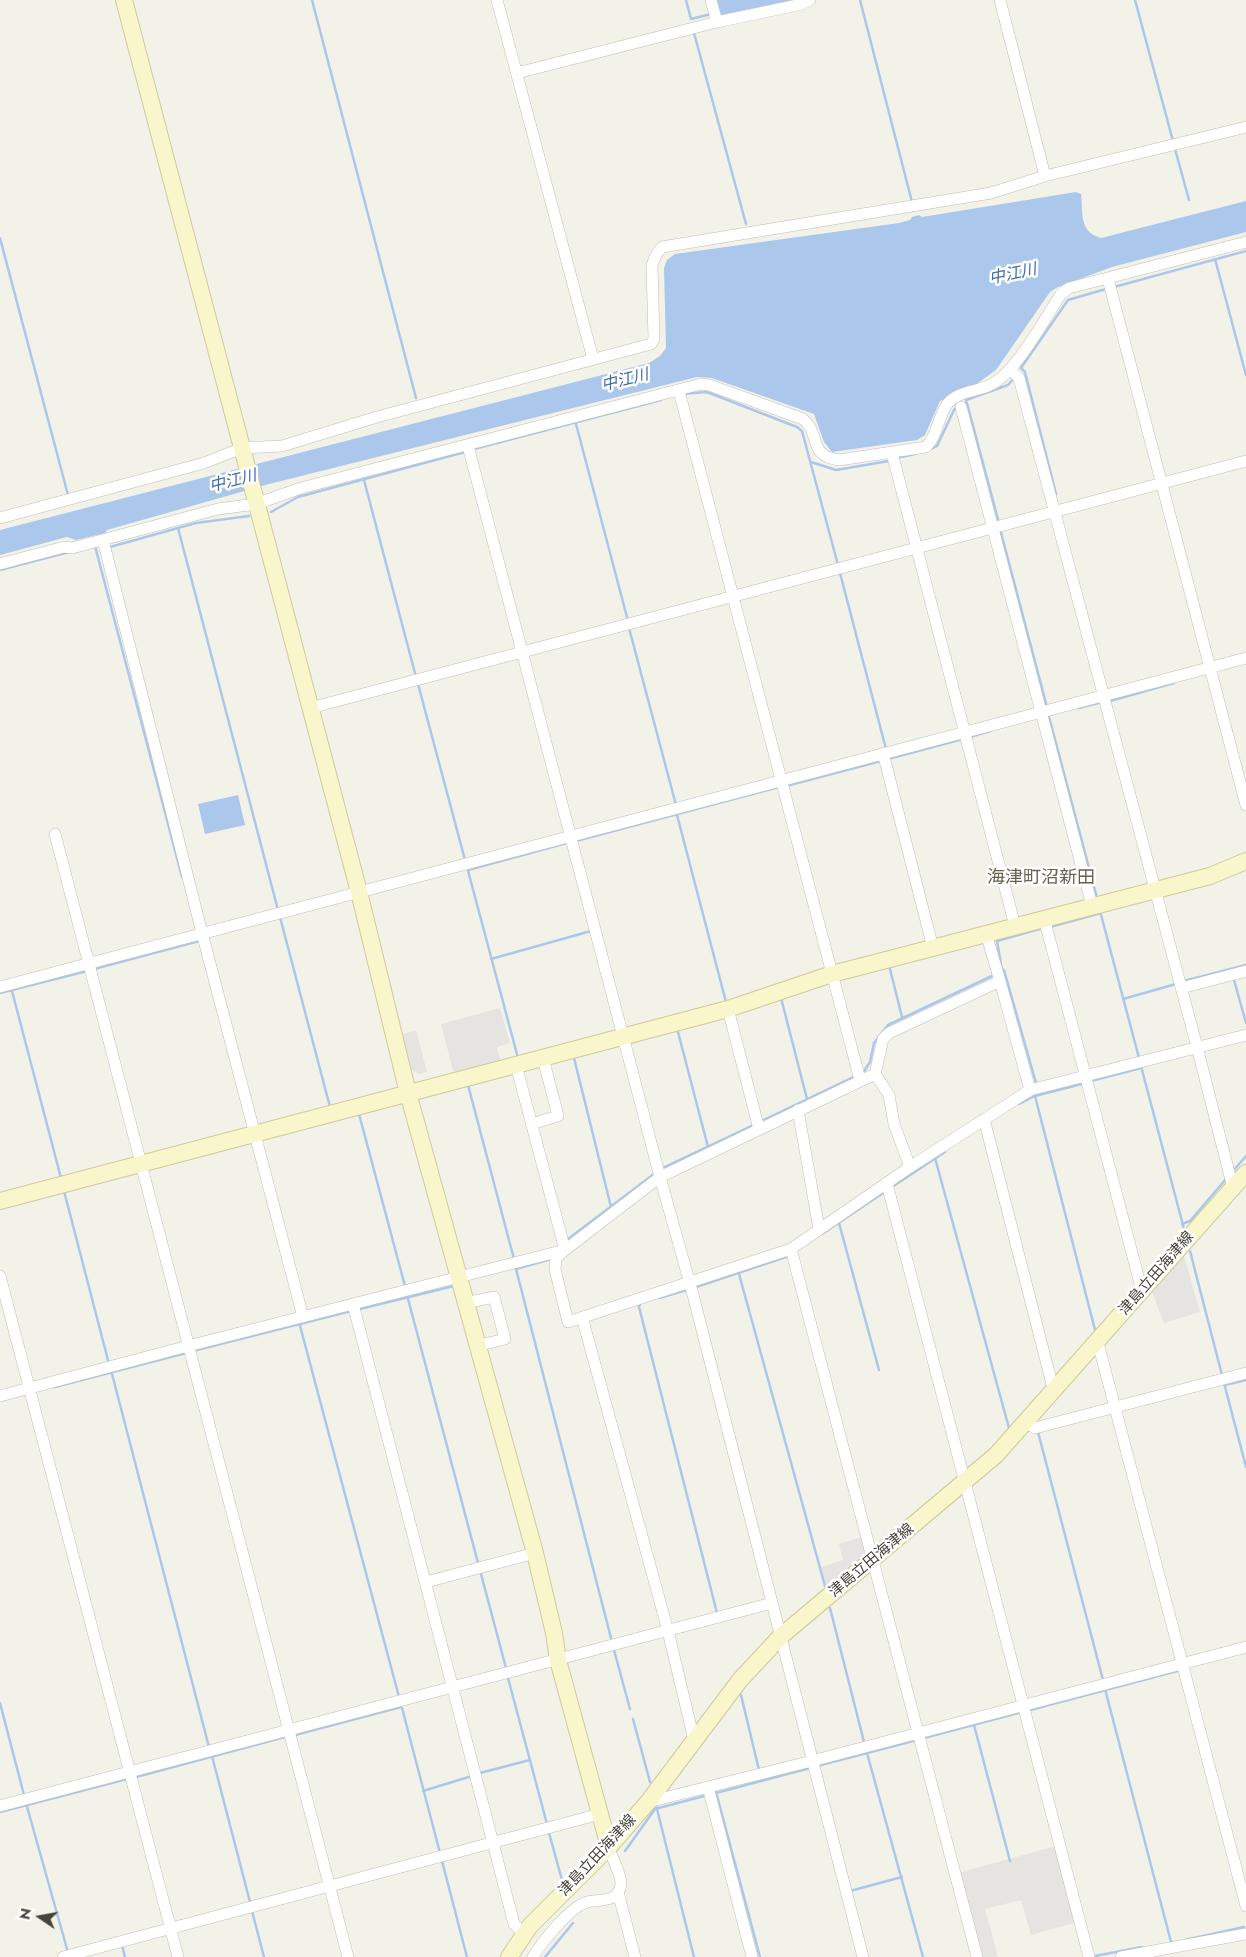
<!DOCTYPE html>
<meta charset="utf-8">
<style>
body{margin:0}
#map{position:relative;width:1246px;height:1957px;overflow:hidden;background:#f3f2e9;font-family:Jost,sans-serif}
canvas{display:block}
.north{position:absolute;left:15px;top:1892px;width:50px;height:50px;-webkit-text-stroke:4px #fff;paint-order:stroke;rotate:282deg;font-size:14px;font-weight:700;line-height:20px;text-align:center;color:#464338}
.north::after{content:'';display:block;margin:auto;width:18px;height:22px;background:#464338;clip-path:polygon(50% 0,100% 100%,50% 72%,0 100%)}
</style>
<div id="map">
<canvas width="1246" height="1957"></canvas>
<div class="north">N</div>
</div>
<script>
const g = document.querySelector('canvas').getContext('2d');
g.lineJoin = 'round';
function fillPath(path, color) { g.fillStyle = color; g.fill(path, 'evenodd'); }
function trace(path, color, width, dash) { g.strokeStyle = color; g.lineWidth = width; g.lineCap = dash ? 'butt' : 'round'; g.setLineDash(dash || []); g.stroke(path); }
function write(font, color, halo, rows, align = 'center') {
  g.font = font + ' Jost,"Noto Sans JP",sans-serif'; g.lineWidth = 5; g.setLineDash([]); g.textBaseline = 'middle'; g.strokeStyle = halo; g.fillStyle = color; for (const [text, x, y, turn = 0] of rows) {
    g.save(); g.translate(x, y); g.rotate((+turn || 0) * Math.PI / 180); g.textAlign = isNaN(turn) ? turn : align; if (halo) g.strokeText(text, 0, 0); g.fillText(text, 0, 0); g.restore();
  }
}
fillPath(new Path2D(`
 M500 1008 510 1043 497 1047 501 1063 454 1074 441 1024Z
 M416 1030 427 1072 419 1074 411 1069 403 1034Z
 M1184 1256 1200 1312 1164 1323 1152 1292Z
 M865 1536 868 1551 826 1585 821 1567 843 1560 839 1544Z
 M1056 1846 1077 1922 1031 1935 1021 1900 985 1909 998 1957H980L958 1873Z`), '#e5e4e0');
fillPath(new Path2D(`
 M717 0H793L721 15Z
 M1076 192 1081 194C1083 214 1079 232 1101 238L1246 201V232L1112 267 1058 287 1050 292 996 370 975 385 940 401 925 435 917 440 832 452 824 442 814 414 712 378 697 377 269 484 107 530 105 533 76 540 67 537 0 555V530L649 363 660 356 666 348 664 268 667 260 675 254 899 223 910 220 912 217 919 215 922 217Z
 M238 795 245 825 205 834 198 804Z`), '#abc7eb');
trace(new Path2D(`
 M312 0 416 398
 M686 0 691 19 711 14
 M860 0 912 202
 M1135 0 1173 141
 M694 33 746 224
 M1175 149 1189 200
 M0 238 68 495
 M1215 259 1246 375
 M1114 287 1246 251
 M683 394 706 392 712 394 797 427 802 431 838 565
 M965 396 999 523
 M966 400 1008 385 1014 378
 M576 424 628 621
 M474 449 661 400
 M925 452 937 446 954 410 958 406
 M897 458 915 454
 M811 462 836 470 889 461
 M364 480 416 677
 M1056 494 1025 372 1021 368 1068 300 1106 289
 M271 512 298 497 465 452
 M178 528 278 910
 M1000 529 1047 707
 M95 546 182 877
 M110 547 196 523 249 516
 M0 570 69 552
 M840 573 886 749
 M629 628 676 805
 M418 684 465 860
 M1110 701 1174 683
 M1079 708 1102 702
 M1048 713 1097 898
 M970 737 990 731
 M888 759 963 739
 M786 786 881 761
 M677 815 726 1002
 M576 841 779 787
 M467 867 518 1058
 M468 870 567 843
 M1100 911 1139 1058
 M280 917 330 1107
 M1050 927 1101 913
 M491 959 591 931
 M889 965 902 1017
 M94 969 199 941
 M1002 970 997 941 1043 928
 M1004 970 1036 1083
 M1234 980 1246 1023
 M1184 981 1246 965
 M12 991 61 1178
 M0 993 87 971
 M781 998 807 1099
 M1123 999 1176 984
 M678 1032 708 1147
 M574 1058 611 1207
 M1141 1066 1184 1229
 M863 1073 870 1062 874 1043 888 1025 994 975
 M1091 1081 1141 1068
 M468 1085 514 1259
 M1035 1096 1095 1330
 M1019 1104 1035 1096 1082 1084
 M359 1114 405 1286
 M762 1121 856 1076
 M935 1158 1009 1428
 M663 1168 754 1125
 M1233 1171 1246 1156
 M892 1187 945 1152
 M64 1191 109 1364
 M839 1223 879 1370
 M1182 1224 1190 1221 1226 1179
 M822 1234 886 1191
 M568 1239 654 1174
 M1190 1251 1222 1375
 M551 1259 516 1269 612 1642
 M739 1274 825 1586
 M696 1287 789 1256
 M407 1295 478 1563
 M659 1298 687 1290
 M640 1304 639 1307 717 1613
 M360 1309 454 1286
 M299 1322 399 1697
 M193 1351 351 1311
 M111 1370 209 1747
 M1224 1383 1246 1467
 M1225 1385 1246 1380
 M55 1387 186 1353
 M1038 1432 1103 1680
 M481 1574 506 1668
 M830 1608 864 1742
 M614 1650 630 1709
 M508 1678 547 1824
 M1105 1689 1171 1942
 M741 1695 759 1770
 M0 1703 24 1795
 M402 1708 440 1853
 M1030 1710 1181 1670
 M633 1719 650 1782
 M974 1725 1010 1861
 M295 1735 401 1707
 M924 1738 1022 1712
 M867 1753 923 1957
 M212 1756 250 1902
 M817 1766 917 1740
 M480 1773 530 1760
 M136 1777 285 1737
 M423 1791 472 1776
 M716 1792 760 1957
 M716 1793 810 1768
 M26 1803 67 1949
 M656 1805 694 1957
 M0 1812 127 1779
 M549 1833 562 1880
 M625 1851 655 1809 708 1795
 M442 1861 467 1957
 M850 1891 902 1877
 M252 1911 264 1957
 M1185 1940 1244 1927
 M122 1945 125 1957
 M1095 1956 1142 1947
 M545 1957 573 1923`), '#abc7eb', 2.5);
const street = new Path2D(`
 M497 0 593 359
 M711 0 717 22
 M1000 0 1045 176
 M517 73 717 22 802 4 810 0
 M1108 279 1246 805
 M1010 369 1019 378 1197 1047 1233 1188
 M679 391 860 1080
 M961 407 1092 906
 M468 446 660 1177 692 1291 863 1957
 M892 453 1015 926
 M0 518 204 463 242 448 282 446 377 417 651 344 654 339 652 265 656 255 662 247 991 193 1045 176 1246 127
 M103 540 202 933 303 1317
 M0 564 64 547 72 548 218 509 256 504 301 488 701 384 709 385 803 419C822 436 807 455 839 460L926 447C938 435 938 416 948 403 960 389 984 392 997 381 1020 365 1045 318 1061 294L1069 288 1246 242
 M310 708 1246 461
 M883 753 933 948
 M55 834 348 1957
 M1044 918 1142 1291
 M1000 981 1030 1090
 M0 987 1246 658
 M1181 988 1246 971
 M728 1009 759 1129
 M516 1065 565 1250 556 1258 555 1269 568 1322 791 1249 910 1167 1030 1090 1246 1035
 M875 1074 889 1095 894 1124 910 1167
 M798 1110 819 1229
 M984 1119 1054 1392
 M531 1124 558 1116 543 1058
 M887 1184 1089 1957
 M791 1249 977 1957
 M0 1276 178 1957
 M465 1303 494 1297 505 1339 477 1346
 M353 1304 514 1924 518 1928
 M582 1317 668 1631 694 1740
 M1098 1343 1246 1906
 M0 1396 188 1346 565 1250 660 1177 875 1074 883 1039 889 1033 1000 981 986 933
 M1027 1423 1035 1428 1246 1373
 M426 1582 535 1553
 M708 1787 752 1957
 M648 1802 812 1761 1246 1647
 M0 1806 772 1603
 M618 1892 635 1957
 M63 1957 600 1814
 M533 1957C542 1942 570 1907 587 1902 600 1899 619 1903 621 1884 622 1876 611 1857 609 1847
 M1121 1957 1246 1934`);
const secondary = new Path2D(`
 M124 0 359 892 408 1093 535 1553 554 1633 558 1660 609 1847
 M0 1201 728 1009 832 974 1210 876 1246 861
 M509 1957 530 1926 609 1847 648 1802 740 1680 780 1637 996 1455 1246 1173`);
trace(street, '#c1bdaf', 12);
trace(secondary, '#cfc99c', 18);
trace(street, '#fff', 11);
trace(secondary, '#faf6cc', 16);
write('15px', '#464338', '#fff', [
 ["津島立田海津線",1157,1274,-49],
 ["津島立田海津線",872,1561,-40],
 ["津島立田海津線",598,1856,-47]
]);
write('italic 16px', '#3a6aaa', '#fff', [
 ["中江川",1013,275,-12],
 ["中江川",625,381,-14],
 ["中江川",233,482,-14]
]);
write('18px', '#686250', '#fff', [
 ["海津町沼新田",1041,879]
]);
</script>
